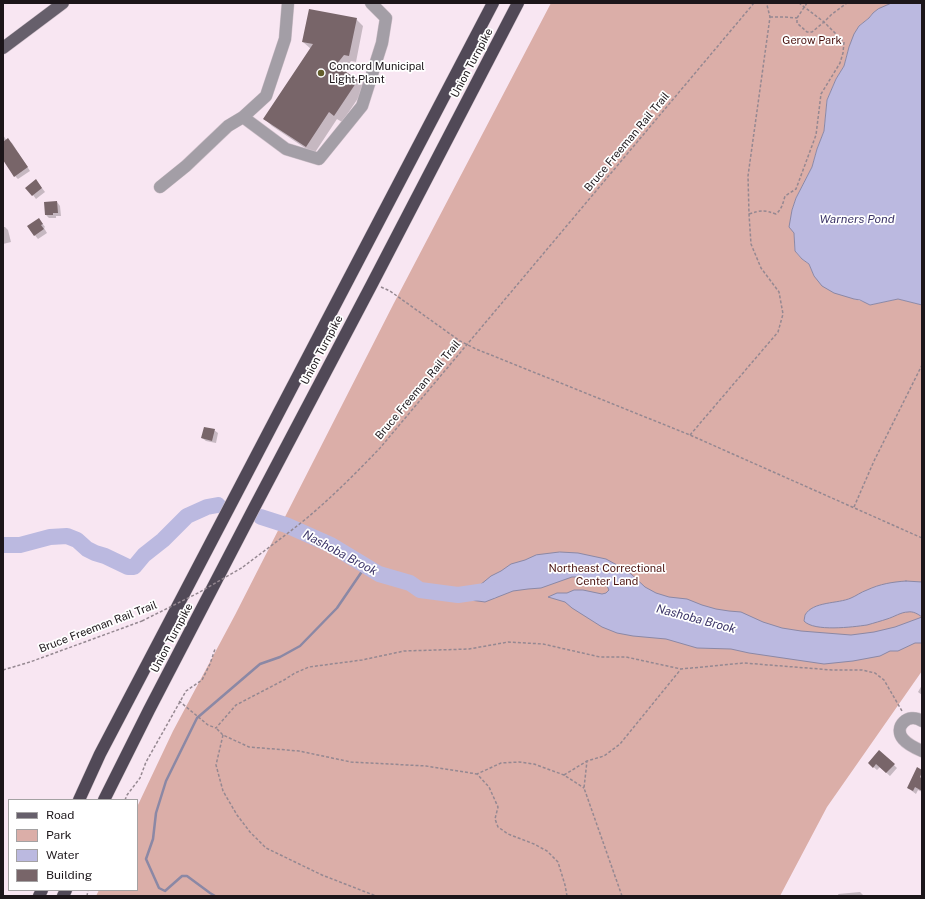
<!DOCTYPE html>
<style>
body{margin:0}
#map{position:relative;width:925px;height:899px;overflow:hidden;background:#f8e6f2;font-family:"Public Sans",sans-serif}
canvas{display:block}
.frame{position:absolute;inset:0;border:4px solid #1c161a;pointer-events:none}
.legend{position:absolute;left:8px;top:799px;width:130px;height:92px;box-sizing:border-box;background:#fff;border:1px solid #a4a2a3;margin:0;padding:5px 7px;list-style:none;font-size:12px;color:#1c161a}
.legend li{display:flex;align-items:center;gap:8px;height:20px}
.legend b{width:20px;border:1px solid #a4a2a3}
</style>
<div id="map">
<canvas width="925" height="899"></canvas>
<div class="frame"></div>
<ul class="legend">
<li><b style="height:5px;background:#665f6b"></b>Road</li>
<li><b style="height:11px;background:#dbaea8"></b>Park</li>
<li><b style="height:11px;background:#bbb9e0"></b>Water</li>
<li><b style="height:11px;background:#786569"></b>Building</li>
</ul>
</div>
<script>
const g = document.querySelector('canvas').getContext('2d');
g.lineJoin = 'round';
function fillPath(path, color) { g.fillStyle = color; g.fill(path, 'evenodd'); }
function trace(path, color, width, dash) { g.strokeStyle = color; g.lineWidth = width; g.lineCap = dash ? 'butt' : 'round'; g.setLineDash(dash || []); g.stroke(path); }
function write(font, color, halo, rows, align = 'center') {
  g.font = font + ' "Public Sans",sans-serif'; g.lineWidth = 3.5; g.setLineDash([]); g.textBaseline = 'middle'; g.strokeStyle = halo; g.fillStyle = color; for (const [text, x, y, turn = 0] of rows) {
    g.save(); g.translate(x, y); g.rotate((+turn || 0) * Math.PI / 180); g.textAlign = isNaN(turn) ? turn : align; if (halo) g.strokeText(text, 0, 0); g.fillText(text, 0, 0); g.restore();
  }
}
fillPath(new Path2D(`
 M551 3H892L873 13 869 18 859 26 849 47 844 66 836 79 827 100 824 131 817 149 812 167 796 198 792 210 791 218 794 233 795 251 802 259 809 264 814 276 854 299 865 302 870 305 898 299 922 305V671L827 807 780 896H96L99 890H137V807L173 731 235 615 394 303Z`), '#dbaea8');
const water = new Path2D(`
 M892 3H922V305L898 299 870 305 860 300 854 299 834 293 822 286 814 276 809 264 802 259 795 251 794 233 789 227 792 210 796 198 812 167 817 149 824 131 827 100 836 79 844 66 849 47 854 34 859 26 869 18 873 13 878 9Z
 M560 552 578 553 606 559 617 565 631 574 645 587 656 593 669 597 687 599 702 605 716 609 729 611 741 612 763 622 782 628 801 631 851 635 874 632 895 627 922 617V643H915L898 651H890L880 656 853 661 824 664 749 653 731 649 697 648 666 639 633 636 617 633 602 627 572 608 565 602 548 597 557 593H567L574 590H583L602 594 606 593 609 590 607 586 602 584 578 577H572L541 588 528 589 513 591 485 602 463 599 491 576 501 571 511 564 525 560 536 555Z
 M906 581 922 582V617C918 614 913 611 908 612 901 612 894 617 887 619 881 621 874 623 867 625 853 627 814 632 804 621 804 621 805 615 805 615 813 601 838 604 851 598 856 596 861 592 867 590 880 584 892 582 906 581Z`);
fillPath(water, '#bbb9e0');
trace(water, '#8b88a5', 1);
fillPath(new Path2D(`
 M356 19 363 26 356 62 351 61 344 72 358 81 365 88 342 122 337 119 314 154 272 126 265 119 311 49 303 42Z
 M3 135 7 141 8 140 12 143 30 171 18 179 15 176 3 159Z
 M39 184 45 192 36 199 33 195Z
 M57 202 60 206 61 216H56V218H49L46 215Z
 M42 223 45 227 44 228 47 233 38 239 28 227Z
 M3 227H5L8 230 11 242 3 244Z
 M214 430 218 433 216 443 206 441 202 438Z
 M922 685V695L918 692Z
 M879 751 897 768 890 776 880 767 877 770 869 763Z
 M922 771V792L918 790 916 794 908 788Z
 M860 892 864 896H839L838 894Z`), '#0003');
trace(new Path2D(`
 M215 896 210 893 187 876H182L165 891 159 888 146 859 153 839 156 813 166 781 197 718 260 664 280 657 300 646 337 608 365 567`), '#8b88a5', 2.5);
trace(new Path2D(`
 M261 517 286 525 331 545 379 574 410 583 420 590 458 595 492 590
 M3 545H20L50 537 67 536 77 540 87 549 95 553 105 556 128 567H134L144 555 163 540 187 516 207 507 218 505`), '#bbb9e0', 16);
fillPath(new Path2D(`
 M309 9 357 18 349 56 344 55 336 65 358 80 334 116 329 112 306 147 263 119 313 44 302 42Z
 M8 138 28 167 14 177 3 160V142Z
 M36 179 42 188 32 196 25 188Z
 M57 201 58 213H53V215H45L44 202Z
 M39 218 43 224 41 225 44 229 34 236 27 226Z
 M204 427 215 429 212 441 201 438Z
 M879 750 895 764 886 773 876 764 873 768 868 763Z
 M917 767 922 770V772L920 777 922 779V791L915 787 913 791 907 788Z`), '#786569');
const minor = new Path2D(`
 M288 3 285 39 266 96 243 117 286 149 319 159 362 106 382 43 386 18 371 3
 M160 187 186 166 228 126 243 117
 M922 721C908 712 893 727 903 739 908 745 915 748 922 751`);
const major = new Path2D(`
 M3 48 63 3`);
const highway = new Path2D(`
 M79 800 100 754 164 632 493 3
 M104 800 149 710 253 510 372 284 518 3
 M39 896 42 890
 M63 896 66 890`);
trace(minor, '#d0c1cb', 13);
trace(major, '#d0c1cb', 13);
trace(highway, '#d0c1cb', 13);
trace(new Path2D(`
 M807 3 797 18V23L807 32H812L824 22 832 14 847 3
 M770 17H784L797 18
 M749 214C761 210 764 210 776 214 782 209 783 203 785 196L796 189 816 135 821 94 840 63 843 53 844 42 824 22 799 3
 M381 287 390 291 460 341 476 349 690 435 922 538
 M690 435 778 332 783 314 779 292 761 268 751 244 749 214 748 176 770 17 767 5 766 3
 M854 507 874 461 922 365
 M243 567C264 551 286 535 307 518 333 496 357 472 380 448L754 3
 M3 670 30 662 142 621
 M179 701 208 725 216 728 236 705 284 680 295 673 309 667 362 660 404 651 469 649 508 642 543 644 600 657H626L681 669 744 663 832 670H862L875 673 884 680 902 711
 M217 729 223 735 249 747 299 751 351 762 426 766 477 774
 M223 735 216 765 223 791 237 815 250 832 266 848 322 875 376 896
 M564 775 587 761
 M125 800 127 795 140 778 146 762 186 691 202 680 210 664 215 649
 M87 896 88 890
 M567 896 565 885 558 862 547 851 534 844 508 834 498 827 495 819 498 807 489 787 477 774 501 763 519 762 534 764 564 775 584 788
 M622 896 584 788 587 761 604 756 620 744 681 669`), '#958891', 1.5, [3, 2]);
trace(minor, '#a39ea6', 12);
trace(major, '#665f6b', 12);
trace(highway, '#514957', 12);
trace(new Path2D(`
 M142 621 198 593 243 567`), '#958891', 1.5, [3, 2]);
for (const [x, y, r, color] of [
 [321,73,4,"#635e2b"]
]) { const dot = new Path2D(); dot.arc(x, y, r, 0, 2 * Math.PI); g.fillStyle = color; g.fill(dot); trace(dot, '#fff', 1.5); }
write('11px', '#4c1410', '#fff', [
 ["Gerow Park",812,41],
 ["Northeast Correctional",607,569],
 ["Center Land",607,582]
]);
write('11px', '#1c161a', '#fff', [
 ["Union Turnpike",472,63,-62],
 ["Bruce Freeman Rail Trail",627,142,-50],
 ["Union Turnpike",322,350,-62],
 ["Bruce Freeman Rail Trail",418,390,-50],
 ["Bruce Freeman Rail Trail",98,627,-21],
 ["Union Turnpike",172,638,-62]
]);
write('11px', '#1c161a', '#fff', [
 ["Concord Municipal",329,67],
 ["Light Plant",329,80]
], 'left');
write('italic 12px', '#3c3568', '#fff', [
 ["Warners Pond",857,219],
 ["Nashoba Brook",340,553,28],
 ["Nashoba Brook",696,619,15]
]);
</script>
